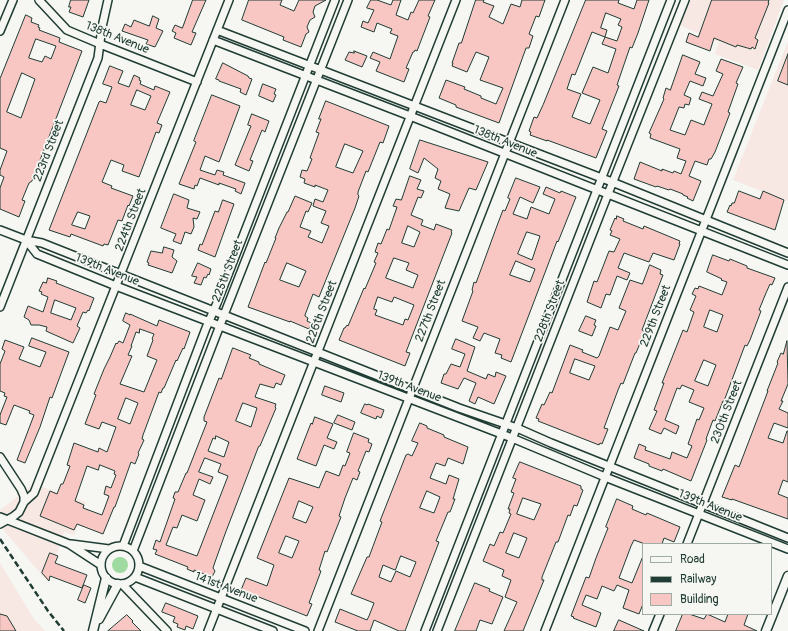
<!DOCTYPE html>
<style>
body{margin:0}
#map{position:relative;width:788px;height:631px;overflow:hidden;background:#f6f6f2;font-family:Pangolin,sans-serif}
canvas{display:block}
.legend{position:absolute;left:642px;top:543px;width:130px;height:72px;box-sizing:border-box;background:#f6f6f2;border:1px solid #a0aca6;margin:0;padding:5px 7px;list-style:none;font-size:12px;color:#1f3d34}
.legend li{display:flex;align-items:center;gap:8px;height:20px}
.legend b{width:20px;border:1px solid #a0aca6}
</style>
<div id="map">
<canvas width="788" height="631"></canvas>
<ul class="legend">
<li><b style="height:5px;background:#f6f6f2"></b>Road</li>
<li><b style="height:5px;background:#1f3d34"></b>Railway</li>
<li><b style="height:11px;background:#f8c7c4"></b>Building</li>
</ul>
</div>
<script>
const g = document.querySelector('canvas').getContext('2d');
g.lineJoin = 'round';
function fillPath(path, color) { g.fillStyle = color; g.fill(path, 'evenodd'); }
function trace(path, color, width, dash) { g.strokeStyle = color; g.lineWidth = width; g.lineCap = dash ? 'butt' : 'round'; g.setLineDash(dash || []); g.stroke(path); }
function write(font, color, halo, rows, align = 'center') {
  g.font = font + ' Pangolin,sans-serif'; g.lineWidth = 3.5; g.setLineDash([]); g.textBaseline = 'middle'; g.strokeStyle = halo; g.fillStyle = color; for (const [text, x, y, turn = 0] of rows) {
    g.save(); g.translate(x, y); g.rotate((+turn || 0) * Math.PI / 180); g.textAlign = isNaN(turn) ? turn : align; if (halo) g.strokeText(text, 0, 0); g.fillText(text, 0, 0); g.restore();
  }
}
fillPath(new Path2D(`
 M689 0H784L758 70 715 54 719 42 679 25Z
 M788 41V201L733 180Z
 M34 484 86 502 74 535 64 532 48 582 0 526V510Z
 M0 563 34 619 45 631H0Z`), '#f7e8e4');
fillPath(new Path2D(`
 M112 565a8 8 0 1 1 16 0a8 8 0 1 1-16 0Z`), '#9fdaa1');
const building = new Path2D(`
 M71 0H89L83 17 69 12 71 7H69Z
 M193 0H206L192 32 196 33 191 45 174 38 176 33 172 31 175 25 182 28Z
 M249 0H282L280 5 294 11 299 0H326L315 6 313 12 315 17 310 20 307 27 309 32 306 34 301 47 283 40 284 37 242 20Z
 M371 0H377L391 5 393 0H401L396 15 408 20 411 12 413 13 419 0H435L428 16 430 17 417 51 415 50 414 52H413L406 68 409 69 404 82 376 71 380 62 370 58 373 52 390 59 398 36 390 33 392 29 377 23 374 32 361 27 363 21 368 23 374 10 367 8Z
 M476 0H484L483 2 494 6 489 17 503 24 511 4 520 7 522 0H545L539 17 536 16 529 34 533 36 529 48H526L499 123 456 107V105L439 98 446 80 465 87 464 89 481 96V98L496 104 503 88 480 80 489 57 476 52 467 72 452 66 453 63H452L459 43H461Z
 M586 0H619L618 3 634 9 637 0H649L638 33 632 48 630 47 617 85 619 86 602 129 607 131 596 158 547 140V141L530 135 531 132 529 131 534 117 537 118 543 105ZM606 13 621 19 618 25 622 27 617 41 605 37 602 44 616 49 608 73 593 67 582 93 600 100 590 124 572 117 581 94 567 89 572 74 575 75 592 32 605 37 607 30 601 28Z
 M712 0H769L768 3H769L755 38 758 40 755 49 752 47 751 49 737 45 736 47 714 38 710 51 686 42 689 33 698 37Z
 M26 15 32 18 31 22 39 25 38 27 40 28 39 30 60 38 59 42 82 51 32 181 29 183 22 200 25 201 19 217 0 209V188L4 177 0 175V170L7 151 0 148V79ZM36 39 56 46 51 59 45 56 42 62 29 58ZM22 73 35 79 21 118 7 112Z
 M153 16 159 19 156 28 163 31 155 47 146 44 148 40 122 31 125 24 131 27 134 20 149 26Z
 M354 51 367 56 362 67 345 60 349 52 354 53Z
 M788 54V85L778 81Z
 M683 55 700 62 695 74 706 78 703 86 690 81 684 95 691 98 689 105 685 104 684 108 679 107 670 130 685 135 691 120 704 125 705 122 712 104 699 99 702 92 713 96 723 74 716 71 721 59 743 67 736 83 738 84 728 112 730 113 715 152 711 159H709L707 165 695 161 689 176 701 181 693 201 687 198 688 197 683 195V194L670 189 669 190 657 186 656 187 634 179 640 162 662 171V169L673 173 674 171 681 174 686 161 677 158 680 149 650 138 651 134 649 133 664 99 663 98 666 88 670 90Z
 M223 63 248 76 249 78 252 79 246 95 240 92 241 89 219 81V80L216 79Z
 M110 66 123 71 118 83 129 87 134 75 140 78 139 80 141 81 140 84 154 90 155 86 170 92 157 123 162 125 159 133 156 132 139 177 122 171 124 165 111 160 102 182 112 186 111 188 133 196 129 206 128 205 122 221 118 220 108 245 104 244 103 246 71 234 70 237 49 230 99 102 100 101 106 103 112 87 103 84ZM137 90 151 96 145 110 131 105ZM78 212 90 216 85 229 72 225Z
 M263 84 276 89 274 94 276 95 273 102 259 96Z
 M212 95 240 106 219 162 205 156 200 170 215 175 217 170 224 172 223 175 245 183 241 194 235 191 236 189 219 183V185L200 178 197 186 195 185 194 189 179 184 196 142 194 141Z
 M326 101 389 126 383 143 380 142 368 172 366 171 358 192V195L359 196 355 208 319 297 313 294 305 315V316L308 318 307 321 311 323 309 329 290 321V322L248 307 265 262 266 263 276 238H275L279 228 287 212H288L295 196 312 203 308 212 306 211 300 227 311 231 308 237 322 243 329 226 321 223 326 211 313 206 315 199 323 202 328 190 315 185V187L304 183 305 179 300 177 302 170 307 171 312 159 310 158 319 133 316 132 321 119H319ZM345 144 363 151 353 173 336 167ZM287 263 306 271 299 287 280 280Z
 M252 114 269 121 265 132 262 130 250 160 253 161 249 171 235 165 251 126 248 125Z
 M420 140 488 162 476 190 469 188 459 211 445 208 450 194 438 189 441 181 435 178 438 169 424 158 418 173 410 169Z
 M410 176 421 180 417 189 424 191 421 198 418 197 411 215 423 220 421 225 434 230 436 224 452 230 451 232 452 233 406 352 410 353 405 366 339 340 344 328H345L347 325 348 326 351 319 364 288 365 289 376 263 374 262 378 253 375 252 378 243 381 244 387 229 389 230 396 210 397 207 393 206 396 199 401 200ZM408 226 420 232 414 247 402 243ZM394 258 409 263 406 270 418 275 413 288 386 278ZM378 297 392 302 394 297 414 305 408 320 405 319 403 325 375 315 377 310 374 309Z
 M516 178 540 187 533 203 520 197 513 214 527 219 531 207 549 214 555 199 543 194 546 187 560 193 561 191 576 197 558 242 557 241 511 362 501 358 502 355 495 353 500 339 484 333 480 341 473 338 478 327 462 321 473 291 472 290 474 282 476 283 498 223 503 210 505 211 510 199 508 198ZM527 232 540 236 532 260 518 254ZM516 261 535 269 530 282 510 275Z
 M739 191 760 199 763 191 784 200 775 230 727 212 730 205 731 206 732 203H734Z
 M174 194 189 200 187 208 200 212 197 219 193 218 194 227 191 234 185 232 181 244 173 241 176 234 161 228Z
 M223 200 234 204 215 257 198 250 200 244 202 245 215 211 218 212Z
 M617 216 624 219 623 221 643 229 644 226 680 241 679 244H680L674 260 653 253 649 262 624 253 618 268 630 273 627 280 617 276 610 295 606 294 601 308 587 302 594 281 597 282 609 251 614 252 620 239 610 235 612 231 610 230 615 218 616 219Z
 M164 247 174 250 172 257 177 261 172 273 148 265 149 263 147 262 151 251 162 253Z
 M713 255 729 261 730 259 747 266V268L775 278 772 285 770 284 766 293 759 310 761 311 750 340 747 346 745 345 724 401H723L715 421 713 420 706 439 707 440 691 481 663 469 662 471 649 466V464L634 458 639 444 646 447 645 450 670 459 672 452 687 458 692 446 688 444 697 419 699 420 704 408 689 402 694 390 682 385 680 389 677 388 665 420 679 426 676 434 664 428 661 434 649 429 657 411 654 410 664 383H662L683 330 687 332 694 312 690 310 696 296 692 294 695 288 698 289 699 286 722 295 727 282 721 280 722 279 707 272ZM710 310 723 315 717 332 704 327ZM704 360 716 365 708 386 695 381Z
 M198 263 211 269 209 275 208 274 206 278 204 277 201 285 194 283 197 277 192 276Z
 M650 265 661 270 660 274 663 275 642 330 644 331 643 336 636 353H635L623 384 621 383 618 390 604 428 608 429 602 444 600 443 599 445 538 421 539 419 536 418 542 404 544 405 550 392 552 393 570 345 583 350 582 352 597 358 599 356 610 327 618 330 626 311 619 308 630 280 642 284ZM575 359 595 366 589 380 570 373Z
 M48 278 57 281 56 283 94 298 89 311 88 310 86 313 83 312 77 326 80 328 73 343 46 331 47 327 39 325H31L29 320 24 317 28 306 43 312 48 297 41 294 42 292 39 291 43 282 46 283ZM55 300 76 308 71 320 51 313Z
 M126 313 130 315V314L157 326 159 320 190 332 189 335 184 349 183 348 177 361 176 360 164 388H163L161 393 159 392 143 435 142 439 144 440 138 453 139 454 135 464 131 462 115 507H114L103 534 77 524 74 530 40 516 50 491 57 494 61 484H63L70 466 67 465 74 443 98 452 99 448 107 452 116 427 102 422 99 429 85 424 96 395 94 394 104 369 110 357 116 343 117 344 119 341 123 343 130 325 123 321ZM140 329 154 334 152 339 153 340 147 356 157 360 144 392 120 384 132 356 128 355 132 346H131L136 332 139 333ZM126 398 138 403 130 424 118 419ZM100 465 115 471 114 474 116 475 111 488 106 486 104 494 109 496 102 515 83 508 84 505 75 501 87 466 98 470Z
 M586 316 596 320 594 325 596 326 592 336 579 331Z
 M32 338 69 352 52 398 50 397 40 427 25 463 17 460 34 415 29 413 30 411 14 405 6 425 0 423V415L7 397 4 396 5 393 0 391V364L5 351 2 349 5 340 24 347 19 359 40 367 46 352 29 346Z
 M456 339 475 347 467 371 486 379 488 374 495 377 496 372 506 376 494 404 478 397 475 404 469 401 476 383 464 378 458 389 441 383 444 374H446L451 364 460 367 465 354 452 349Z
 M787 341 788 384 781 401H783L779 409 788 413V428L774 423 768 438 783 443 787 431H788V482L783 480 778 494 788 498V519L732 499V500L722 497 735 465 739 467 768 391H767L778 363 777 362 781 353 783 354Z
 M233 348 251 355 249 358 259 362V364L285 375 281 385 276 383 274 388 260 384 255 397 276 404 275 407 276 408 260 446H259L258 448 225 534 215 562 213 568 215 571 212 577 194 570V572L187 569 188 567 155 554 157 550 153 549 156 540 160 542 175 499 173 498 175 492H178L186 473H187L207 422 204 421V417L219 378 221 379ZM243 403 257 408 251 427 236 421ZM216 436 229 442 224 457 208 451 213 438 215 439ZM205 458 221 464 218 472 228 476 197 556 166 545 173 527 177 528 182 515 197 521 205 500 193 495 199 479 210 484 213 477 199 472Z
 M325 386 344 393 341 402 322 395Z
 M365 404 367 405 368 404 384 410 381 418 377 416 376 419 361 413Z
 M338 415 355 422 352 430 334 423Z
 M315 417 333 424 327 438 337 442 334 449 324 445 316 466 297 459 311 423 312 424Z
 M420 423 427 426V428L444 435V437L468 447 463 464 448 458 445 466 436 463 430 478 446 484 449 475 459 479 453 499H455L450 512H448L436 541 439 542 405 631H399L374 620 370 631H358L335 622 340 609 367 620 369 616 374 603 351 594 367 557H369L382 522 380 521 406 455 408 454 412 456 418 443 412 441ZM427 491 440 497 434 513 420 508ZM401 556 416 562 410 577 396 571 391 582 379 577 383 565 395 570Z
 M354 433 369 439 368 442 372 444 369 452 366 451 358 471 360 472 357 480 353 478 345 498 339 516 341 517 327 552 325 551 319 570 321 571 309 603 312 604 307 616 241 590 246 578 267 586 274 565 257 558 289 478 319 488 326 471 339 476 343 465 345 466 350 453 347 452ZM299 501 313 507 306 523 293 518ZM286 536 299 541 292 558 279 553Z
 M520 462 581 486V489L583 490 577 506 574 505 570 516 568 515 558 542H556L542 577V580H544L523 631H504L517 602 505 597 511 580 502 576 504 570 483 561 490 544 494 546 500 532 503 533 511 514 509 513 510 509H508L514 493 511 492 516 479 513 478ZM523 498 541 504 534 520 517 514ZM514 533 527 538 519 558 506 553Z
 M617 499 633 506 632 509 646 515 647 513 680 527 674 542 664 538 662 544H645L634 540 631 546 619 578 632 583 643 556V604L639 614 623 608 629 590 617 585 614 591 602 586 597 599 586 595 582 605 601 613 596 627 573 618 574 617 571 616 586 577 589 578 596 558 608 528 606 527Z
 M50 553 58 556 55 563 87 575 82 588 50 576 49 581 42 573Z
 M475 583 490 589 489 591 503 597 492 624 480 620 476 631H455Z
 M84 585 91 588 85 603 78 600Z
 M166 603 198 616 193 629 186 626 185 630 177 627 178 624 173 622 175 617 162 612Z
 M0 614 7 616 16 631H0Z
 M683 614H689L704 619 707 614 725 622 728 614H748L744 625 757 631H676Z
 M127 615 133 621 132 622 141 631H108Z
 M619 620 644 631H614Z`);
fillPath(building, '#f8c7c4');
trace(building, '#1f3d34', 1);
const minor = new Path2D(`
 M39 0 67 30 100 44 197 82
 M217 30 612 182 788 253
 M0 31 13 0
 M213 40 410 116 788 265
 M0 230 26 240 42 243 459 408 517 428 551 443 788 538
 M26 240 37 254 116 286 512 438 605 477 788 549
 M0 307 98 58 102 27 108 0
 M0 457 21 489 24 496V502
 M0 517 69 544 101 565
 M0 524 14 516 19 512 24 502 34 493 229 0
 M71 544 109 549
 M687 544 788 287
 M123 546 206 328 217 303 335 0
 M101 565a19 19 0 1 1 38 0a19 19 0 1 1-38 0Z
 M133 551 224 315 348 0
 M139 566 305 631
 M135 577 273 631
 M122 584 167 631
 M208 631 456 0
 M318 631 565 0
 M425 631 671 0
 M437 631 608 194 685 0
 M545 631 788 10
 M653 631 660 614`);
const tertiary = new Path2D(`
 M99 619 118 584
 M93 631 106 578
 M766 631 788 576`);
trace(minor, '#1f3d34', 10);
trace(tertiary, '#1f3d34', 11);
trace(minor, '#f6f6f2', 7);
trace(tertiary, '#f6f6f2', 8);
trace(new Path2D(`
 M0 539 48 611 64 631`), '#1f3d34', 2.5, [6, 3]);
write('12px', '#1f3d34', '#f6f6f2', [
 ["138th Avenue",117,38,22],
 ["138th Avenue",505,142,22],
 ["223rd Street",49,151,-69],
 ["224th Street",131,220,-69],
 ["139th Avenue",107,270,22],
 ["225th Street",228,271,-69],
 ["227th Street",431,311,-69],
 ["228th Street",550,311,-69],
 ["226th Street",322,312,-69],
 ["229th Street",656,316,-69],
 ["139th Avenue",409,387,21],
 ["230th Street",727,412,-69],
 ["139th Avenue",710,506,22],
 ["141st Avenue",226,588,21]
]);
</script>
